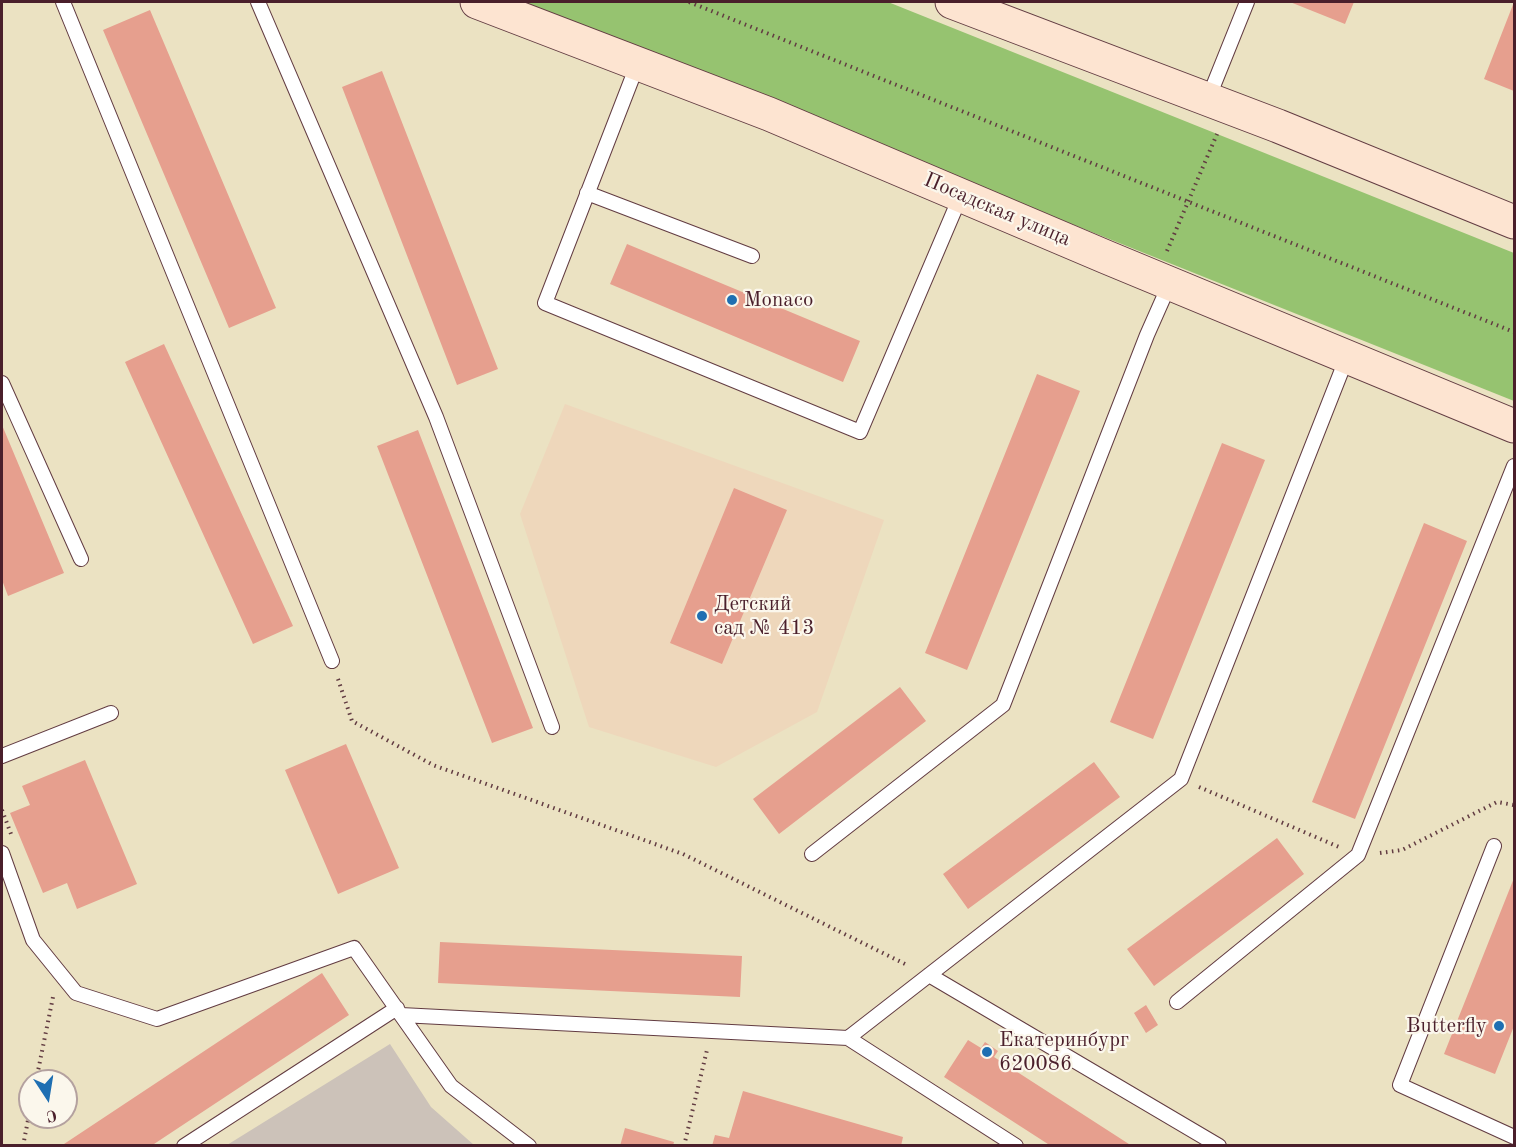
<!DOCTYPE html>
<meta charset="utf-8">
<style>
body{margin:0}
#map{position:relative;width:1516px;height:1147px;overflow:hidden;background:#ebe2c2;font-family:"Old Standard TT",serif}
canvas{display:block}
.frame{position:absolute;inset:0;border:3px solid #4a1f2b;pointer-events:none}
.north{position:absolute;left:18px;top:1069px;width:60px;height:60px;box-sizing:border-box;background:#fbf7ec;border:2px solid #b4a19f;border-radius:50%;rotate:168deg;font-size:16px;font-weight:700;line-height:24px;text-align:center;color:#4a1f2b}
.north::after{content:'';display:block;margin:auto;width:21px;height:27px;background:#1f6fb2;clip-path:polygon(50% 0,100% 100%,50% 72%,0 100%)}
</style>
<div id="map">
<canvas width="1516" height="1147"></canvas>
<div class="frame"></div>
<div class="north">С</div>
</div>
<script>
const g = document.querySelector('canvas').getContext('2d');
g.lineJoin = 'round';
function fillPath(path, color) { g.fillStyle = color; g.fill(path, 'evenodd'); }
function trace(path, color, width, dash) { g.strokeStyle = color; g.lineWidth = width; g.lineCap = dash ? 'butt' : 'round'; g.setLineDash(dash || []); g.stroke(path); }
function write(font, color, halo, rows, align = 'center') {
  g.font = font + ' "Old Standard TT",serif'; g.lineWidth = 4.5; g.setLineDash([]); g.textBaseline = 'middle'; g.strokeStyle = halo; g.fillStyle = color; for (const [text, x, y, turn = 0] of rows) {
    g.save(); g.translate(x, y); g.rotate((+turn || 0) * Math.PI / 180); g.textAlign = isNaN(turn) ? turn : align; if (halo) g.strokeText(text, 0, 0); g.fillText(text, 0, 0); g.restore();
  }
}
fillPath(new Path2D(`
 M565 404 884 520 817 712 716 767 589 727 520 514Z`), '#eed7bb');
fillPath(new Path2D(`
 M390 1044 431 1107 474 1145H227Z`), '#ccc2b9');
fillPath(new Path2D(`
 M517 2H888L1514 253V401Z`), '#96c370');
fillPath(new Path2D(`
 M1290 2H1354L1345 24Z
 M1514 2V91L1484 79Z
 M150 10 276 308 229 328 103 30Z
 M382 71 498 369 457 385 342 87Z
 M627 244 860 341 843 382 610 284Z
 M164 344 293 626 253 644 125 362Z
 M1037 374 1080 391 967 670 925 653Z
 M2 425 64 573 8 596 2 580Z
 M418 430 533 728 492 743 377 446Z
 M1222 443 1265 460 1153 739 1110 722Z
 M734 488 787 510 722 664 670 643Z
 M1424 523 1467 541 1355 819 1312 802Z
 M900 687 926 721 779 834 753 799Z
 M346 744 399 868 338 894 285 770Z
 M85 760 137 884 77 909 67 883 43 893 10 813 30 805 22 786Z
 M1094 762 1120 797 968 909 943 874Z
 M1277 838 1304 874 1154 986 1127 949Z
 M1514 878V1026L1495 1074 1444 1054Z
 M440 942 742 956 740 997 438 983Z
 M322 973 349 1015 219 1101 151 1146H61Z
 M1146 1005 1158 1025 1146 1033 1134 1013Z
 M968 1040 981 1048 985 1042 998 1051 994 1057 1132 1146H1051L944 1077Z
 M743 1091 903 1137 901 1146H712L715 1135 729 1138Z
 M625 1128 674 1142 673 1146H620Z`), '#e69f8e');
const lane = new Path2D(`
 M63 2 332 661
 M258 2 436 417 552 727
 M638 63 545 303 860 432 961 195
 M1208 99 1247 2
 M587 193 752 256
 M2 383 81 559
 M2 756 111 713
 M1494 846 1400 1085 1514 1137
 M2 853 33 940 76 993 157 1019 354 948 401 1015 848 1038
 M812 854 1003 705 1147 335 1170 283
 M929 975 1219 1146
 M1177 1002 1358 855 1514 466
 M401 1015 451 1086 529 1146
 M184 1146 397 1008
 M1016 1146 848 1038 1181 779 1347 357`);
const secondary = new Path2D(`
 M477 2 769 114 1106 257 1514 426
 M952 2 1278 126 1514 222`);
trace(lane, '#623c42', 16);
trace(secondary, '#623c42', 35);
trace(new Path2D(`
 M689 2 1514 332
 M1167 251 1217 134
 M338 679 352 721 433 765 683 854 907 965
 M1199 787 1339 847
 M2 810 11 834
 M1380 853 1402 850 1497 802 1514 805
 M36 1081 53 997
 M23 1146 30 1110
 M684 1146 707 1050`), '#623c42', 4, [1.5, 4.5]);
trace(lane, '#fff', 14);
trace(secondary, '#fde4d1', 33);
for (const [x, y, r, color] of [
 [732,300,6,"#1f6fb2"],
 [702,616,6,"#1f6fb2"],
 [1499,1026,6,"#1f6fb2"],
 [987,1052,6,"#1f6fb2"]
]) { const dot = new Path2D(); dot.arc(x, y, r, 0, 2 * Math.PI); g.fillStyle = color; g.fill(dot); trace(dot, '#fbf7ec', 2); }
write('21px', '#4a1f2b', '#fbf7ec', [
 ["Посадская улица",997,210,23]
]);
write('21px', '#4a1f2b', '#fbf7ec', [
 ["Monaco",744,300],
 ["Детский",714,604],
 ["сад № 413",714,628],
 ["Butterfly",1487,1026,"right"],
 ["Екатеринбург",999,1040],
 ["620086",999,1064]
], 'left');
</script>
